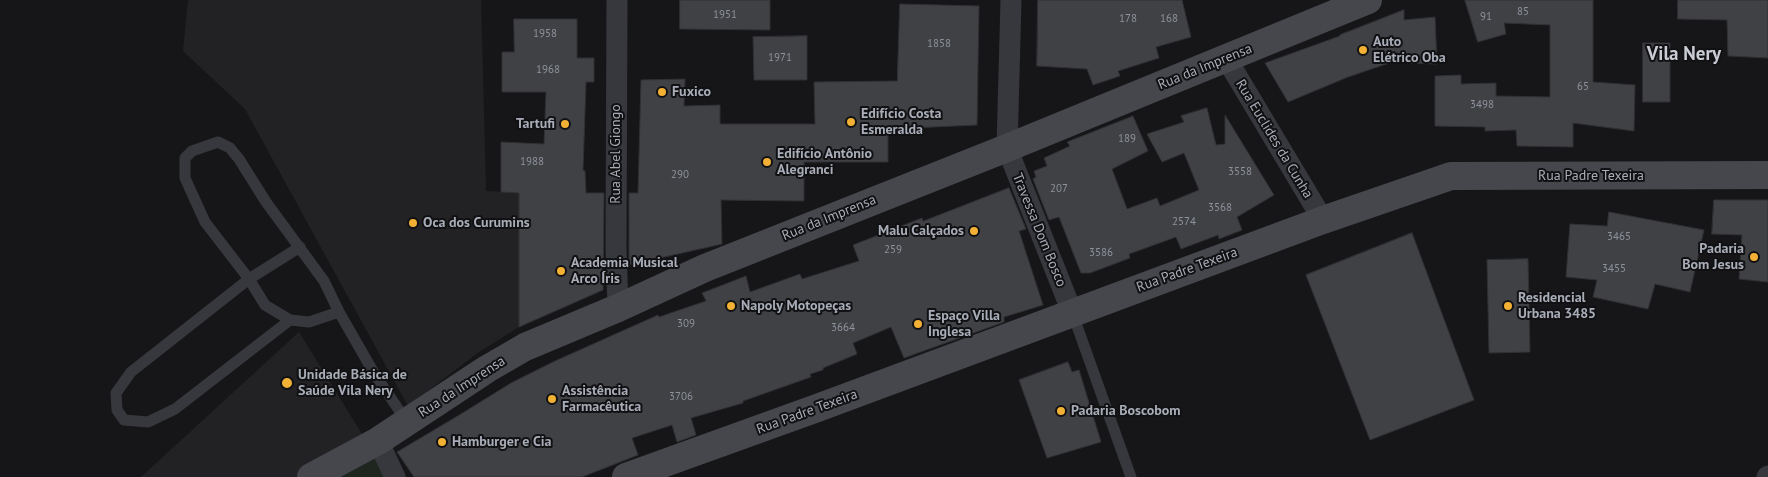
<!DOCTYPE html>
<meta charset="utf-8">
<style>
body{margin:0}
canvas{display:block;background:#161618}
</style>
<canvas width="1768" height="477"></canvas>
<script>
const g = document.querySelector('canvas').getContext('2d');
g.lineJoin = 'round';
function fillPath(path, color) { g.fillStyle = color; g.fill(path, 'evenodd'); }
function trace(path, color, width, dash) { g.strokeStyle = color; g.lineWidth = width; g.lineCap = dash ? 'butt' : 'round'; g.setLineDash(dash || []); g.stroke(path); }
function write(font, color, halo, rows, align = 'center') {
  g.font = font + ' "PT Sans",sans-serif'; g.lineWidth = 4; g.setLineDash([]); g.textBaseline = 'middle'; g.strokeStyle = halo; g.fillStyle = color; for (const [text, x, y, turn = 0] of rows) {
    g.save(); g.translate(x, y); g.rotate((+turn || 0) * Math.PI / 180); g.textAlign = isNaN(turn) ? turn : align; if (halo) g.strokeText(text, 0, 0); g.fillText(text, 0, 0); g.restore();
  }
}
fillPath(new Path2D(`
 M188 0H481L486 191 519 193V327L479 352 408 406 245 109 183 51Z
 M299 332 362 434 300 477H141Z`), '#222225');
fillPath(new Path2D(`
 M375 451 389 477H325Z`), '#1e261f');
const building = new Path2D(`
 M680 0H770V30L680 29Z
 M1038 0H1182L1191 37 1156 47 1159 58 1118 71 1120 76 1093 85 1087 69 1037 66Z
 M1465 0H1593V82L1635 85 1634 131 1573 123V147L1517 146 1516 130 1485 131V127L1435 126V76L1461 75V84L1496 83V96L1550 97V25L1504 23 1506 34 1478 42Z
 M1678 0H1768V58L1728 56 1727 20 1678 19Z
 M900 4 979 6 977 125 888 129V162H804V201L721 200 722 244 629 265V193H638L641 80 685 79 684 106 720 105V124H815L814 82 897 81Z
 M1404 10V20L1435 17 1437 64 1407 63V57L1348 77 1288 102 1265 63 1340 36V35Z
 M514 19H577V58H594V82H586L583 170 585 171 586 193H604L603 290 519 327V193L501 192V142L544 144 546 92H502V52H514Z
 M807 36V80H754L753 37Z
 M1643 43H1670V102H1643Z
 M1207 108 1216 145 1225 144V115L1274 195 1237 217 1242 230 1219 239 1218 235 1181 249 1176 237 1129 254 1130 258 1090 273H1081L1059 217 1049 220 1033 179 1036 177 1034 171 1047 166 1044 158 1070 146 1067 142 1133 116 1148 151 1112 169 1127 209 1157 198 1160 206 1199 190 1184 153 1162 162 1147 134 1184 122 1181 116Z
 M1009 188 1026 229 1019 231 1043 305 1004 317V322L904 358 891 327 853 343 857 354 823 368V370L810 374 811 377 743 401V403L691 418 696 435 677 442 672 425 632 438 638 455 582 477H414L397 452 461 414 511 383 555 361 658 315 659 317 706 301 702 293 746 276 750 292 800 274 802 279 859 261 853 245 922 218 923 221Z
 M1714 200H1768V282L1739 279 1742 235 1712 234Z
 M1609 212 1704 230 1690 292 1655 284 1648 309 1593 297 1597 280 1566 277 1570 224 1607 226Z
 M1412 233 1474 400 1370 440 1306 275Z
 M1528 259 1530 352 1489 353 1487 260Z
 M1068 362 1072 372 1079 370 1101 442 1047 458 1019 380Z`);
fillPath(building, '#404145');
trace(building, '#303034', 1);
trace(new Path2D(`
 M339 312 324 281 266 202 239 159 230 148 218 142 192 151 185 158V178L205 222 249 279 265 305 290 320 309 322 339 312 374 373 407 422
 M1072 312 1131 477
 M290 320 175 409 148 422 124 420 117 410 116 393 131 372 249 279 300 247`), '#37383d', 11);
trace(new Path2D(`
 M617 0 616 248 618 308
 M1011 0 1007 148 1072 312
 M1226 58 1323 220
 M378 441 395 477
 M1767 477 1768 476`), '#37383d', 21);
trace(new Path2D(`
 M311 477 378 441 487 369 525 347 618 308 705 268 1007 148 1368 0
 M626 477 820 407 1323 220 1451 176 1768 175`), '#45474d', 28);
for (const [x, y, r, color] of [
 [1363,50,5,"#f2b134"],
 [662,92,5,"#f2b134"],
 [851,122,5,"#f2b134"],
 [565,124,5,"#f2b134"],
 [767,162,5,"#f2b134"],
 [413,223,5,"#f2b134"],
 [974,231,5,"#f2b134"],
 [1754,257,5,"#f2b134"],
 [561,271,5,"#f2b134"],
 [731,306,5,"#f2b134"],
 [1508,306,5,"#f2b134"],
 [918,324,5,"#f2b134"],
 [287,383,6,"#f2b134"],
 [552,399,5,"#f2b134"],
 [1061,411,5,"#f2b134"],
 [442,442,5,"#f2b134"]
]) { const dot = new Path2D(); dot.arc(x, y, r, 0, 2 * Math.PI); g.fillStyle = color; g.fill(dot); trace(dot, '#111113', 2); }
write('11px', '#8e929b', null, [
 ["85",1523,12],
 ["1951",725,15],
 ["91",1486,17],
 ["178",1128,19],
 ["168",1169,19],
 ["1958",545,34],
 ["1858",939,44],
 ["1971",780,58],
 ["1968",548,70],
 ["65",1583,87],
 ["3498",1482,105],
 ["189",1127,139],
 ["1988",532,162],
 ["3558",1240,172],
 ["290",680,175],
 ["207",1059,189],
 ["3568",1220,208],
 ["2574",1184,222],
 ["3465",1619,237],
 ["259",893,250],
 ["3586",1101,253],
 ["3455",1614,269],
 ["309",686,324],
 ["3664",843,328],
 ["3706",681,397]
]);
write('bold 14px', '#a8adb8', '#111113', [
 ["Auto",1373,42],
 ["Elétrico Oba",1373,58],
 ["Fuxico",672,92],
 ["Edifício Costa",861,114],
 ["Esmeralda",861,130],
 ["Tartufi",555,124,"right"],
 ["Edifício Antônio",777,154],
 ["Alegranci",777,170],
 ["Oca dos Curumins",423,223],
 ["Malu Calçados",964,231,"right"],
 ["Padaria",1744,249,"right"],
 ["Bom Jesus",1744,265,"right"],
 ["Academia Musical",571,263],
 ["Arco Íris",571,279],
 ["Residencial",1518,298],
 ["Urbana 3485",1518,314],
 ["Napoly Motopeças",741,306],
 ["Espaço Villa",928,316],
 ["Inglesa",928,332],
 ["Unidade Básica de",298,375],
 ["Saúde Vila Nery",298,391],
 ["Assistência",562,391],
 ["Farmacêutica",562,407],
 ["Padaria Boscobom",1071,411],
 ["Hamburger e Cia",452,442]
], 'left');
write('14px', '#a8adb8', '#111113', [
 ["Rua da Imprensa",1205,67,-22],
 ["Rua Euclides da Cunha",1274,139,59],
 ["Rua Abel Giongo",616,154,-90],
 ["Rua Padre Texeira",1591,176],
 ["Rua da Imprensa",829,218,-22],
 ["Travessa Dom Bosco",1039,230,68],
 ["Rua Padre Texeira",1187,270,-20],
 ["Rua da Imprensa",462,387,-33],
 ["Rua Padre Texeira",807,412,-20]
]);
write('bold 19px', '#c9ccd4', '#111113', [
 ["Vila Nery",1684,55]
]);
</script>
